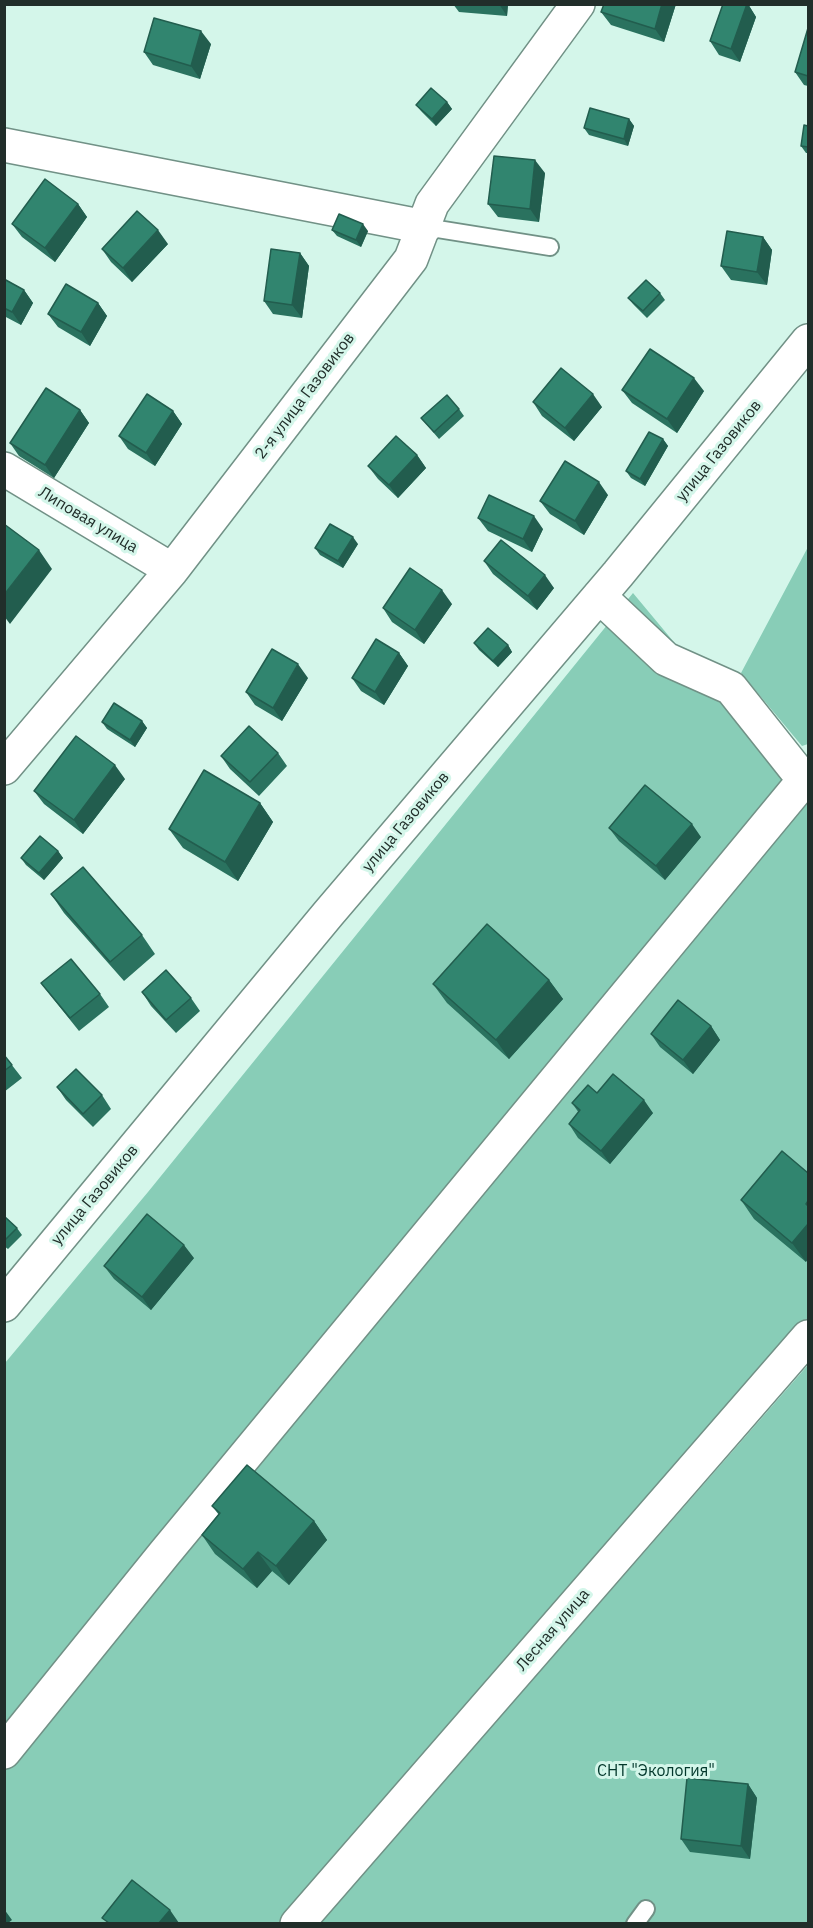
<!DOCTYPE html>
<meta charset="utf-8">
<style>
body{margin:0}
#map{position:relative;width:813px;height:1928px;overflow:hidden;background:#d4f6ea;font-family:"IBM Plex Sans",sans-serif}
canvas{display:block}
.frame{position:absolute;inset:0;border:6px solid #212e2a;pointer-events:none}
</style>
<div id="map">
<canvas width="813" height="1928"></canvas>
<div class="frame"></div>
</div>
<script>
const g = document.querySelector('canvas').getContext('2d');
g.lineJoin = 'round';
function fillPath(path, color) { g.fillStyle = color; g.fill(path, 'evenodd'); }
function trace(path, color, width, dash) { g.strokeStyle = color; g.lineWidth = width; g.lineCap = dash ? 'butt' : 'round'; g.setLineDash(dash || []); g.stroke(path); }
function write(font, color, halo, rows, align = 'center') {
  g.font = font + ' "IBM Plex Sans",sans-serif'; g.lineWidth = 6; g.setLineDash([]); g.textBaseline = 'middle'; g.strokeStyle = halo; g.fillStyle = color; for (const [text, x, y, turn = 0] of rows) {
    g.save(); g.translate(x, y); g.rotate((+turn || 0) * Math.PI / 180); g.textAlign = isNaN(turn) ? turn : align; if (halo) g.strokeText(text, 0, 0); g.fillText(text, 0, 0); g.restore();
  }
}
fillPath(new Path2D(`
 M808 547V744L802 746 741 673Z
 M633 593 808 803V1344L315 1923 5 1924V1363L148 1192Z
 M808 1365V1923H320Z`), '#88cdb7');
const lane = new Path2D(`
 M425 227 550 247
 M635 1924 646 1909`);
const street = new Path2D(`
 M4 145 425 227
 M4 469 172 570
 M599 596 666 659 731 688 804 780H808
 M4 768 172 570 411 259 432 204 578 4
 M4 1305 328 914 618 574 808 341
 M4 1752 164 1554 804 780
 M297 1924 808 1337`);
trace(lane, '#719186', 20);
trace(street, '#719186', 36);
trace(lane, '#fff', 16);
trace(street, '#fff', 33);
fillPath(new Path2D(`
 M453 4H508L507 16 459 12Z
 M676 4 664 42 611 25 601 12Z
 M723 4H748L756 17 740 62 719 55 710 41Z
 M808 28V86L804 85 795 72Z
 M211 44 200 79 153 65 144 52Z
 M447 102 452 109 436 126 421 111 416 105Z
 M629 119 634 126 628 146 589 135 584 128Z
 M808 126V153H806L801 146Z
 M545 173 539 222 498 217 488 204Z
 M78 204 87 217 55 262 22 237 12 224Z
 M332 230 368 231 361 247 337 236Z
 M763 237 772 250 767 285 731 280 721 266Z
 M168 244 132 282 111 262 102 249Z
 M300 253 309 266 302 318 273 314 264 301Z
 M4 279 24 290 33 303 21 325 4 316Z
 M660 293 665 300 647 318 633 304 628 298Z
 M98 303 107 316 90 346 58 327 48 314Z
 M622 390 704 391 677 433 632 403Z
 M533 402 602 407 574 441 542 416Z
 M459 409 464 416 439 439 421 418Z
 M80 410 89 423 54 478 19 456 10 443Z
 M173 411 182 424 155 466 128 449 119 436Z
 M663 439 668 446 645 486 631 478 626 471Z
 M417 455 426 468 398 498 378 479 368 466Z
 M608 495 584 535 550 514 540 501Z
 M478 518 543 529 532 552 488 531Z
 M358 544 343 568 320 555 315 548Z
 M484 561 554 588 537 610 493 574Z
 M452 604 424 644 392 622 383 608Z
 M474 643 508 645 512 652 498 667 479 650Z
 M399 653 408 666 384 705 361 691 352 678Z
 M308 678 282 721 255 705 246 692Z
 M142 721 147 728 135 747 107 729 102 722Z
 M278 753 287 766 259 796 230 769 221 756Z
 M125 779 83 834 44 804 34 791Z
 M260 803 273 822 238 881 183 848 169 829Z
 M609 828 701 837 665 880 619 841Z
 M58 851 63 858 44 880 26 865 21 858Z
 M51 894 142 935 155 954 124 981 64 913Z
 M549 980 563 999 509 1059 447 1003 433 984Z
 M41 983 100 994 109 1007 79 1031 51 996Z
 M142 992 191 998 200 1011 176 1033 151 1006Z
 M711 1026 720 1040 693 1074 660 1047 651 1034Z
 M4 1055 22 1078 4 1092Z
 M57 1087 102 1095 111 1109 93 1127 66 1100Z
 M597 1093 653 1113 610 1164 578 1138 569 1124 579 1113 572 1103Z
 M808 1173 806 1262 754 1219 741 1200Z
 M4 1216 17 1228 22 1235 8 1249 4 1246Z
 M194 1258 151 1310 114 1279 104 1266Z
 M212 1506 314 1521 327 1540 289 1585 272 1571 257 1588 215 1554 202 1535 219 1515Z
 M748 1784 757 1798 750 1859 690 1852 681 1839Z`), '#2a725f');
fillPath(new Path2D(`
 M499 4H508L507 16Z
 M662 4H676L664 42 655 29Z
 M747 4H748L756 17 740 62 731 49Z
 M201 31 211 44 200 79 191 66Z
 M447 102 452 109 436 126 432 119Z
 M629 119 634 126 628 146 624 139Z
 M535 160 545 173 539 222 530 209Z
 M78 204 87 217 55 262 45 248Z
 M363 224 368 231 361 247 356 240Z
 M158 230 168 244 132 282 123 268Z
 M763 237 772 250 767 285 757 272Z
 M300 253 309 266 302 318 292 305Z
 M24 290 33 303 21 325 12 312Z
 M98 303 107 316 90 346 81 332Z
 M694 378 704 391 677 433 667 419Z
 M593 394 602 407 574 441 565 428Z
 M80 410 89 423 54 478 45 465Z
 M173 411 182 424 155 466 146 453Z
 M663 439 668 446 645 486 640 479Z
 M417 455 426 468 398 498 389 485Z
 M599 482 608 495 584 535 575 521Z
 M534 516 543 529 532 552 523 539Z
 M353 537 358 544 343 568 338 561Z
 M39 550 52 569 10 624 4 616V595Z
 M545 575 554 588 537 610 528 596Z
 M442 590 452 604 424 644 415 630Z
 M508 645 512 652 498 667 493 661Z
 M399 653 408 666 384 705 375 692Z
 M298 664 308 678 282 721 273 708Z
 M142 721 147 728 135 747 130 740Z
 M115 765 125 779 83 834 74 820Z
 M260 803 273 822 238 881 225 862Z
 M692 824 701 837 665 880 656 866Z
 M58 851 63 858 44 880 39 873Z
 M549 980 563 999 509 1059 496 1040Z
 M711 1026 720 1040 693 1074 683 1060Z
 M644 1100 653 1113 610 1164 601 1151Z
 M808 1224V1259L806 1262 792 1243Z
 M184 1245 194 1258 151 1310 142 1297Z
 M314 1521 327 1540 289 1585 276 1566Z
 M258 1552 272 1571 257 1588 243 1569Z
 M748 1784 757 1798 750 1859 741 1846Z
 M4 1909 12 1920 8 1923H4Z
 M170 1910 179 1923H159Z`), '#225d4e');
const building = new Path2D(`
 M604 4H662L655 29 601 12Z
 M723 4H747L731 49 710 41Z
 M154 18 201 31 191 66 144 52Z
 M808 28V76L795 72Z
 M431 88 447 102 432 119 416 105Z
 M590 108 629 119 624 139 584 128Z
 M804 125 808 126V147L801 146Z
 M494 156 535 160 530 209 488 204Z
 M45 179 78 204 45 248 12 224Z
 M137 211 158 230 123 268 102 249Z
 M339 214 363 224 356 240 332 230Z
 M727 231 763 237 757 272 721 266Z
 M271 249 300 253 292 305 264 301Z
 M4 279 24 290 12 312 4 308Z
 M646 280 660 293 643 311 628 298Z
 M66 284 98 303 81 332 48 314Z
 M650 349 694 378 667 419 622 390Z
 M561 368 593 394 565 428 533 402Z
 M46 388 80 410 45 465 10 443Z
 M147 394 173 411 146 453 119 436Z
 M447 395 459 409 434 432 421 418Z
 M649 432 663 439 640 479 626 471Z
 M396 436 417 455 389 485 368 466Z
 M565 461 599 482 575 521 540 501Z
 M489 495 534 516 523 539 478 518Z
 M4 524 39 550 4 595Z
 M330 524 353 537 338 561 315 548Z
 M501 540 545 575 528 596 484 561Z
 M410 568 442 590 415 630 383 608Z
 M488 628 508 645 493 661 474 643Z
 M376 639 399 653 375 692 352 678Z
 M272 649 298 664 273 708 246 692Z
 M114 703 142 721 130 740 102 722Z
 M249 726 278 753 250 782 221 756Z
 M76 736 115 765 74 820 34 791Z
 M204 770 260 803 225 862 169 829Z
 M645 785 692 824 656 866 609 828Z
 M40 836 58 851 39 873 21 858Z
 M83 867 142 935 110 962 51 894Z
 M487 924 549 980 496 1040 433 984Z
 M71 959 100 994 70 1018 41 983Z
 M166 970 191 998 166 1020 142 992Z
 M678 1000 711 1026 683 1060 651 1034Z
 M4 1055 12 1065 4 1071Z
 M76 1069 102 1095 83 1114 57 1087Z
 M613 1074 644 1100 601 1151 569 1124 580 1110 572 1103 588 1085 597 1093Z
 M782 1151 808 1173V1201L806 1204 808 1206V1224L792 1243 741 1200Z
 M147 1214 184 1245 142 1297 104 1266Z
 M4 1216 17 1228 4 1241Z
 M247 1465 314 1521 276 1566 258 1552 243 1569 202 1535 220 1513 212 1506Z
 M687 1778 748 1784 741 1846 681 1839Z
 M132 1880 170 1910 159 1923H109L102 1918Z`);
fillPath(building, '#31856f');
trace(building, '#225d4e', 1.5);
write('16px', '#212e2a', '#d4f6ea', [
 ["2-я улица Газовиков",305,396,-53],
 ["улица Газовиков",719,451,-51],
 ["Липовая улица",88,520,31],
 ["улица Газовиков",406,822,-50],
 ["улица Газовиков",95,1195,-50],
 ["Лесная улица",553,1630,-49]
]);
write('16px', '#02372b', '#d4f6ea', [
 ["СНТ \"Экология\"",656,1771]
]);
</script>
